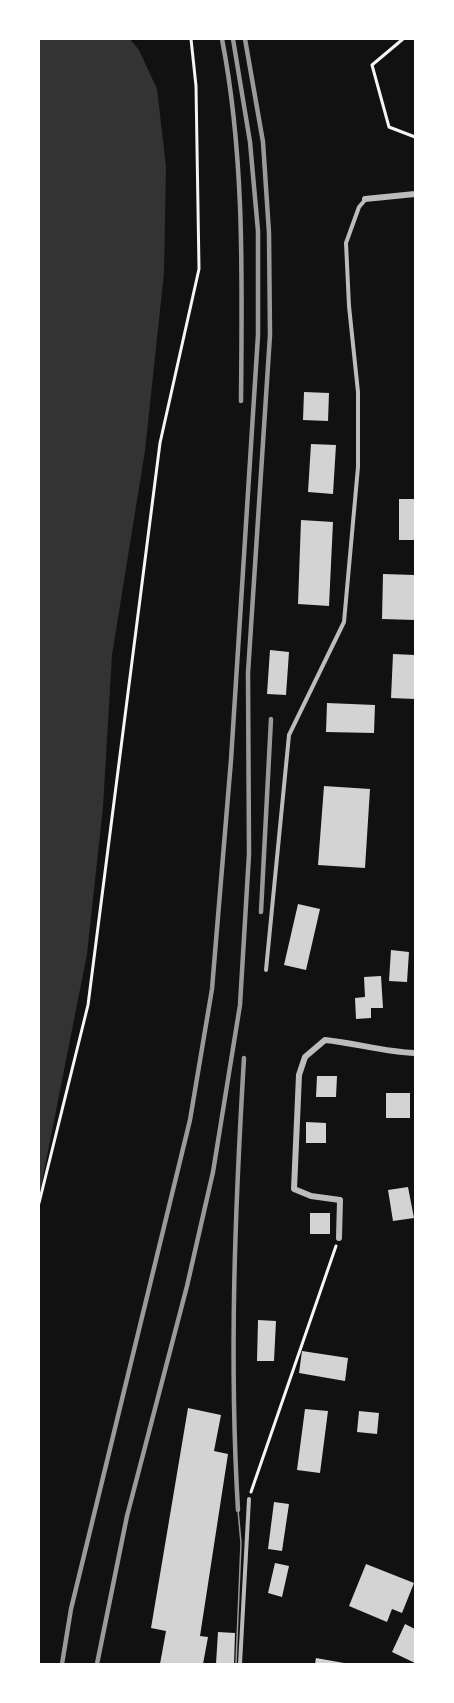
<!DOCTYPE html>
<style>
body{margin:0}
#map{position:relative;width:454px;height:1703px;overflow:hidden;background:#111;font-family:"Roboto Serif",serif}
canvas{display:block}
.frame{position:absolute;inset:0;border:40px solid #fff;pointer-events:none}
</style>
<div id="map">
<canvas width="454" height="1703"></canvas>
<div class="frame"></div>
</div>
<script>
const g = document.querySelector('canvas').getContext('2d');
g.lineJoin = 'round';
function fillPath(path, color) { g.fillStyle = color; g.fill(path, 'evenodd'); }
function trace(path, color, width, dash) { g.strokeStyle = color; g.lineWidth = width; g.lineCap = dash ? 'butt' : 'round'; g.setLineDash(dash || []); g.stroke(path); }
fillPath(new Path2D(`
 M39 39H130L139 50 157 89 166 166 164 273 145 451 112 655 103 807 87 954 39 1197Z`), '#333');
fillPath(new Path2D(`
 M304 392 329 393 328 421 303 420Z
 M311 444 336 445 333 494 308 492Z
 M399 499H415V540H399Z
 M301 520 333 522 329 606 298 604Z
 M383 574 415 575V620L382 619Z
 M270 650 289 652 286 695 267 694Z
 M393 654 415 655V699L391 698Z
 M327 703 375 705 374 733 326 732Z
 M324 786 370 789 365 868 318 865Z
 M298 904 320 909 306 970 284 965Z
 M391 950 409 952 407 982 389 981Z
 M381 976 383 1008H371V1018L356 1019 355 998 365 997 364 977Z
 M317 1076H337L336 1097H316Z
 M386 1093H410V1118H386Z
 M306 1122 326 1123V1143H306Z
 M408 1187 414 1218 393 1221 388 1190Z
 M310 1213H330V1234H310Z
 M258 1320 276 1321 274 1361H257Z
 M302 1351 348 1358 345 1381 299 1373Z
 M188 1408 221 1415 214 1451 228 1454 200 1636 208 1637 203 1664H160L166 1631 151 1628Z
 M305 1409 328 1411 320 1473 297 1470Z
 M359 1411 379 1413 377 1434 357 1432Z
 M274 1502 289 1504 282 1551 268 1549Z
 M275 1563 289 1566 282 1597 268 1593Z
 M366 1564 414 1583 402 1613 392 1609 387 1622 349 1606Z
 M405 1624 415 1629V1663L392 1652Z
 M218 1632 235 1633 234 1664H216Z
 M316 1658 344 1663V1664H315Z`), '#d3d3d3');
trace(new Path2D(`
 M403 39 372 65 389 127 415 137
 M39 1203 88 1005 160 443 199 269 196 86 191 39
 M251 1492 336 1246`), '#f5f5f5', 3);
trace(new Path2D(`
 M266 970 289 735 344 622 358 467V392L349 306 346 243 359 207 365 200
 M240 1664 249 1499`), '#bcbcbc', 4);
trace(new Path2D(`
 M365 199 415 194
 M339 1238 340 1200 311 1196 294 1189 299 1075 305 1057 325 1040C356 1043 384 1052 415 1053`), '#bcbcbc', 6);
trace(new Path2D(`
 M236 1664 241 1543 238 1510`), '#9a9a9a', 1.5);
trace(new Path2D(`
 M222 39C245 157 242 281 241 401
 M261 912 271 719
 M238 1510C229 1359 235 1209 244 1058
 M62 1664 71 1609 190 1120 212 989 231 760 258 335V231L250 142 233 39
 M97 1664 127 1516 187 1286 213 1172 240 1005 249 854 248 673 270 335 269 233 263 142 245 39`), '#9a9a9a', 4.5);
</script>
